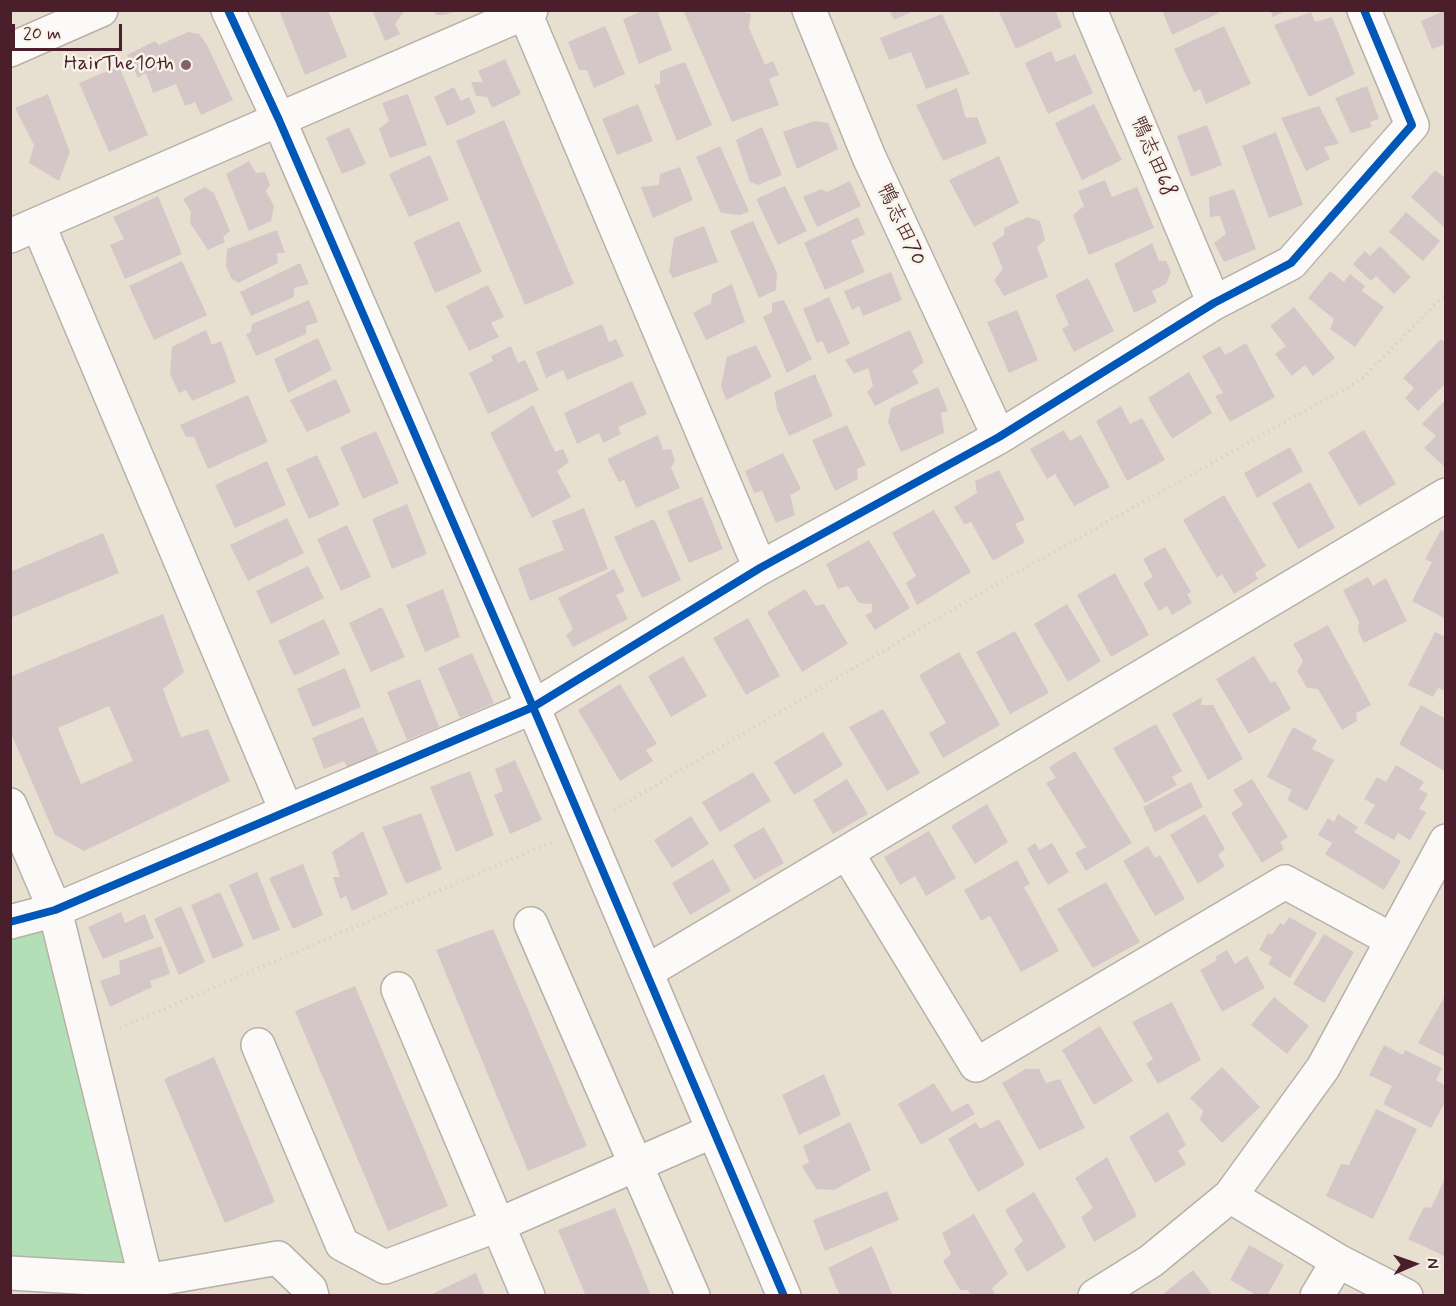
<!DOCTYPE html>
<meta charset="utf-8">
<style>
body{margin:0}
#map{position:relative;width:1456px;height:1306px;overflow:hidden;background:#e7e0d1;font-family:Mynerve,sans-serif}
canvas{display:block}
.frame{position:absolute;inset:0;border:12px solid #4a1f2b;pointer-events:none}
.north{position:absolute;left:1384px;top:1234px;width:60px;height:60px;-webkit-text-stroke:4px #f7f3e8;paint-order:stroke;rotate:88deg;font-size:16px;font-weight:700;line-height:24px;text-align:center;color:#4a1f2b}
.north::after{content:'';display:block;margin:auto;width:21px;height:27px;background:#4a1f2b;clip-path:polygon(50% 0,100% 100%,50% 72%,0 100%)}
.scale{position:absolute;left:12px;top:24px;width:110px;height:27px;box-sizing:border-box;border:3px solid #4a1f2b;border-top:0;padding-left:8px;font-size:18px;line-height:21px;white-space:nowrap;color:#4a1f2b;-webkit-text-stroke:4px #f7f3e8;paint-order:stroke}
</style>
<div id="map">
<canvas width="1456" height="1306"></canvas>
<div class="frame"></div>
<div class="north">N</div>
<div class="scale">20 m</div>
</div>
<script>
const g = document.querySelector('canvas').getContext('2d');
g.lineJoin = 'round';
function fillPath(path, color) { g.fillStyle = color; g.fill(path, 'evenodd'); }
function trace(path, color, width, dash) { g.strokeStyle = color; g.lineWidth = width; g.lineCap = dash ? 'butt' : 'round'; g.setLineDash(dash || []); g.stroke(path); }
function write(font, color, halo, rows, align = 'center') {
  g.font = font + ' Mynerve,"Klee One",sans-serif'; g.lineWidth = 5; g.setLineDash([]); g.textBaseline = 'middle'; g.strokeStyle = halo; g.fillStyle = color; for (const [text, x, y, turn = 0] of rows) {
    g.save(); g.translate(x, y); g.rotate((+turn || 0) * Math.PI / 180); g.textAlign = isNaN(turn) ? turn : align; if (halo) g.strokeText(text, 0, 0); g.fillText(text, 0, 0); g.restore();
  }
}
fillPath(new Path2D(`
 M39 915 126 1265 11 1264V922Z`), '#b3dfb7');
fillPath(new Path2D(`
 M279 10H328L347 57 305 75Z
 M372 10H405L395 24 400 34 385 41Z
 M434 10H456V11L445 15H436Z
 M645 10H657L672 50 639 64 623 19Z
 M683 10H738L751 14 749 28 765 65 773 61 779 75 769 79 779 105 732 122Z
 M889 10H915L894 20Z
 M998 10H1055L1062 27 1016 49Z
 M1162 10H1218L1219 13 1172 35Z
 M1270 10H1288L1273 17Z
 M1446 10V44L1432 49 1421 21Z
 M1311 12 1315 22 1332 17 1355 74 1309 97 1274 25Z
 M942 14 970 74 926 89 911 52 889 60 880 38Z
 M605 26 625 74 594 88 587 70H579L568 42Z
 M1224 26 1251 84 1206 104 1200 89 1194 92 1174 49Z
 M188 32 199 34 206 43 233 100 201 115 195 102 185 106 176 84 153 93 146 73 138 78 127 55 155 41 159 45Z
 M1051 51 1056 62 1075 54 1093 93 1048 114 1025 63Z
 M505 59 521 94 492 108 487 97 476 96 471 82H483L478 71Z
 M685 62 712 125 677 141 654 85 660 84V71Z
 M119 66 148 135 109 152 79 83Z
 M1367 86 1379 119 1370 122 1372 127 1351 133 1335 98Z
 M454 87 461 101 469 97 476 113 447 126 434 97Z
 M957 88 966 118 977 117 987 143 943 161 916 105Z
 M48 94 70 152 59 181 29 163 34 145 15 108Z
 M408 94 427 145 390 158 379 129 389 121 382 103Z
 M638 104 653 141 617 155 602 119Z
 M1094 104 1122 160 1082 180 1055 123Z
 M1319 106 1339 144 1324 147 1330 159 1306 171 1281 118Z
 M504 120 574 284 525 305 456 141Z
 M814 121 828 123 838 149 797 169 783 132Z
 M1207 125 1222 165 1191 177 1177 136Z
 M349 127 366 164 342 174 326 138Z
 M762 127 782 175 758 185 750 182 736 140Z
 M1276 132 1303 205 1269 218 1242 146Z
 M720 146 749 211 740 215 721 213 696 157Z
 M430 155 449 200 409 217 389 174Z
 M999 156 1019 203 974 227 949 180Z
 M249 161 256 173 265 172 270 185 266 191 274 206 271 221 249 231 226 174Z
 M680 167 693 200 653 218 641 187 659 185 660 174Z
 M1435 170 1446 179V229L1411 197Z
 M1105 180 1112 197 1137 187 1154 228 1089 255 1073 215 1084 206 1078 191Z
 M850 181 861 206 817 227 803 197 821 189 827 192Z
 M785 186 807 231 778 245 756 199Z
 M205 187 214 193 230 231 223 237 225 242 208 250 190 223 191 212 183 199Z
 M1234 189 1256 249 1224 262 1214 243 1226 234 1220 216 1210 217 1209 197Z
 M158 196 182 254 125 279 110 245 124 239 113 217Z
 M1406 212 1440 241 1423 261 1389 232Z
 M858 217 865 234 851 241 865 272 825 290 804 243Z
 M1028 217 1040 221 1045 240 1037 247 1048 277 1004 296 994 280 1003 269 992 243 1004 235V228Z
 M459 221 482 272 435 293 413 242Z
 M753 221 777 273 776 290 759 298 730 231Z
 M704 226 718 262 673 278 669 272 674 238Z
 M277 230 285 253H277L278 263 238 283 231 278 226 266 227 249Z
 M1152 243 1159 261H1166L1171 272 1166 284 1152 291 1157 302 1134 313 1114 264Z
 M1380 246 1411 277 1394 294 1376 276 1371 281 1353 264 1365 251 1370 256Z
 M182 261 207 315 154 340 129 286Z
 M300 263 309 284 294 288V297L251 316 240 292Z
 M1330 271 1344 282 1350 274 1365 286 1362 291 1384 307 1355 347 1330 329 1334 319 1308 298Z
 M891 272 902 300 863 316 859 306 852 310 844 291Z
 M1088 278 1114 331 1074 352 1062 329 1069 325 1055 295Z
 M732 284 745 322 706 340 693 313 711 303 712 294Z
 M488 285 504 317 491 323 499 337 469 351 446 306Z
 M829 297 850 344 828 354 822 341 817 343 803 309Z
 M309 300 318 322 306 326V334L256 356 246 334 251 332 252 324Z
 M784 300 812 359 787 373 763 317 772 312V303Z
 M1294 307 1335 358 1313 376 1305 365 1292 376 1275 354 1286 346 1270 326Z
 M1017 310 1038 360 1009 373 987 322Z
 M602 324 609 342 616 339 624 356 567 380 563 370 546 378 536 352Z
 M206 330 212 345 221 341 236 382 192 401 186 390 179 393 170 374 172 347Z
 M910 330 924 362 912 371 919 383 875 406 867 392 873 386 868 368 854 374 845 360Z
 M318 338 332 370 288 393 274 359Z
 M1441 339 1446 343V383L1418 411 1405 398 1414 388 1403 378Z
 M1246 343 1275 397 1230 422 1215 396 1223 393 1202 356 1220 346 1225 355Z
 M756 345 772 377 726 400 721 386 727 357Z
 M511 346 518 363 525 360 539 390 488 414 469 373 493 361 491 356Z
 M1189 372 1212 413 1172 439 1148 398Z
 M815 374 833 416 789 436 777 409 774 392Z
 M336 379 351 412 307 432 290 400Z
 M632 381 647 414 618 427 621 434 603 443 599 433 577 444 564 413Z
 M938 387 948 411 941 413 944 433 901 452 888 422 891 408Z
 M248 395 268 442 208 469 194 437H186L180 425Z
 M1446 399V468L1424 448 1436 436 1422 424Z
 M533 405 555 452 563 449 569 462 557 471 571 497 532 518 490 433Z
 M1121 406 1130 424 1142 418 1165 460 1127 481 1096 421Z
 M847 425 866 465 857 469 858 479 835 491 812 440Z
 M1064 430 1070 441 1081 435 1110 487 1074 506 1055 474 1047 479 1030 449Z
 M1364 430 1396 484 1359 506 1328 452Z
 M376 431 399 483 363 499 340 447Z
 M658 435 663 450 671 449 675 461 671 468 680 488 636 508 624 480 619 482 607 459Z
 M1290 447 1303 471 1257 498 1244 473Z
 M783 453 801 489 790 495 795 515 776 523 762 491 754 493 745 471Z
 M317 455 340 505 309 519 286 469Z
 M267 461 286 505 235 528 215 485Z
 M999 470 1025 520 1015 524 1025 542 993 561 971 522 964 524 954 507 977 493 975 481Z
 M1310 482 1335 528 1298 549 1272 503Z
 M1224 495 1266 566 1255 573 1258 579 1234 594 1222 574 1217 578 1183 520Z
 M702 497 723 549 689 563 667 511Z
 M407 504 427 554 392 569 372 519Z
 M584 508 608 569 530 601 518 568 564 550 552 521Z
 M934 510 971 572 917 605 906 583 916 576 892 533Z
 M287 518 304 553 248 581 230 545Z
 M654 519 681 580 642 598 614 537Z
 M347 525 371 577 341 591 317 539Z
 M1441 530 1446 532V619L1412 601 1432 562 1425 559Z
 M103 533 119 573 10 618V572Z
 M869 540 910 608 875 630 865 615 872 612V604L859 603 848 586 838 589 826 564Z
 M1165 547 1191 592 1187 594 1192 603 1172 615 1167 606 1159 611 1143 583 1153 577 1143 559Z
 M308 566 324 598 271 624 256 591Z
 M614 569 625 591 616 595 628 619 573 647 566 635 573 629 558 598Z
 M1115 573 1149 635 1111 657 1077 595Z
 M1368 577 1373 586 1386 578 1407 621 1364 643 1358 631 1359 622 1343 590Z
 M443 589 460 637 425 652 406 605Z
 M805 589 816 606 824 604 848 644 802 672 767 612Z
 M1067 604 1101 661 1068 682 1034 624Z
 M382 607 405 657 371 672 349 623Z
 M163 614 184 672 163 689 181 737 208 729 230 781 84 851 55 835 10 731 12 676ZM109 706 133 761 81 784 58 728Z
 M748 618 780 676 746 695 713 638Z
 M324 619 340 654 294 676 278 641Z
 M1328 625 1371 705 1356 713 1357 721 1342 730 1318 689 1307 688 1297 671 1303 661 1293 644Z
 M1015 631 1049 693 1010 714 976 652Z
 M1435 632 1446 637V691L1438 688 1433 697 1408 685Z
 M959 652 1000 725 943 758 929 733 946 723 919 675Z
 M472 653 494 703 460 718 438 668Z
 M683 656 707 696 671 717 648 676Z
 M1254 656 1271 683 1275 681 1291 709 1249 734 1216 679Z
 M345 668 361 707 313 727 297 689Z
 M420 679 439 727 407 740 387 692Z
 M620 684 657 744 646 750 653 761 620 781 578 710Z
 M1202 697 1201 705H1213L1243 759 1208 780 1172 714Z
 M1421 705 1446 719V772L1399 744Z
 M883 709 920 773 887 791 849 727Z
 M363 717 380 756 348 769 344 761 324 769 312 738Z
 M1156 724 1182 771 1172 777 1177 785 1145 803 1113 748Z
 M1293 727 1317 740 1312 749 1334 760 1307 811 1287 800 1292 790 1267 777Z
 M823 732 843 765 794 795 774 762Z
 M1075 751 1132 843 1086 871 1075 853 1086 847 1046 783 1056 778 1049 767Z
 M515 760 542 820 510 834 494 795 503 791 495 769Z
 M1396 765 1424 782 1419 789 1428 794 1419 809 1426 812 1410 840 1398 833 1394 840 1364 823 1375 805 1364 799 1377 777 1386 782Z
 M470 771 494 835 456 852 430 787Z
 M753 772 771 801 720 832 702 802Z
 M847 779 868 814 833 834 813 800Z
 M1252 779 1288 837 1280 842 1284 849 1262 863 1231 813 1243 805 1233 790Z
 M1191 782 1203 807 1155 832 1143 807Z
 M987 804 1008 842 975 864 951 826Z
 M421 813 442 869 406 884 382 827Z
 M1205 814 1225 849 1218 855 1225 866 1198 884 1170 835Z
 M1338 814 1358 827 1354 832 1401 861 1384 890 1325 854 1332 843 1318 835 1328 818 1334 822Z
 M691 816 709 844 672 868 654 840Z
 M764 827 784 863 754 880 733 845Z
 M363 831 388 894 352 911 346 896 340 899 333 877H340L332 852Z
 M929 831 956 878 926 896 915 876 900 885 884 857Z
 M1035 843 1039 850 1052 843 1069 872 1048 885 1027 849Z
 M1148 846 1155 858 1160 855 1185 899 1155 916 1123 861Z
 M713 859 731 891 690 915 672 883Z
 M1017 860 1030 884 1024 887 1059 951 1021 972 990 916 981 921 964 890Z
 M303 864 323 915 293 929 269 878Z
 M257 872 280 930 253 940 229 885Z
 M1106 882 1140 942 1093 968 1057 909Z
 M220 892 244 946 213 959 191 905Z
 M181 906 205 962 179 975 154 919Z
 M121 912 125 923 145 914 154 938 103 959 88 927Z
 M1289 917 1317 933 1290 978 1268 964 1272 957 1259 950 1268 933 1272 935 1280 923 1284 925Z
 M493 929 587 1146 528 1171 436 950Z
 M1324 934 1354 952 1324 1003 1293 984Z
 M161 946 170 974 150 981 152 987 110 1007 100 981 120 974 119 961Z
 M1227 950 1235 964 1247 956 1265 988 1222 1012 1200 970 1217 960 1215 957Z
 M355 986 448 1206 388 1231 295 1011Z
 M1446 994V1057L1418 1043Z
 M1274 997 1309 1026 1287 1054 1251 1025Z
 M1172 1002 1201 1060 1158 1084 1146 1064 1153 1059 1132 1022Z
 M1100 1026 1133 1081 1094 1105 1062 1050Z
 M1384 1045 1403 1055 1405 1050 1442 1068 1436 1080 1446 1086V1100L1431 1128 1383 1104 1392 1086 1369 1075Z
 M214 1057 275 1202 225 1223 164 1079Z
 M1222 1067 1260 1107 1222 1143 1200 1120 1203 1111 1190 1098Z
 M1026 1069H1039L1046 1083 1060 1079 1085 1128 1039 1150 1002 1083Z
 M824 1074 841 1115 799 1135 782 1095Z
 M934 1083 952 1112 968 1103 975 1114 921 1145 898 1104Z
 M1376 1109 1417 1129 1373 1219 1326 1196 1341 1164 1349 1165Z
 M1168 1112 1186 1145 1178 1151 1186 1164 1155 1183 1129 1137Z
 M999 1119 1025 1165 978 1192 948 1139 976 1122 980 1129Z
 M850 1122 871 1170 834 1190 816 1189 802 1166 809 1162 803 1146Z
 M1107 1157 1137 1216 1094 1242 1081 1217 1093 1208 1075 1178Z
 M1446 1176V1257L1408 1239 1424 1207 1431 1208Z
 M887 1191 899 1220 825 1251 813 1220Z
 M1034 1192 1066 1247 1027 1272 1014 1249 1023 1241 1005 1210Z
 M615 1208 651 1296H586L558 1230Z
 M974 1214 1008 1274 992 1288 995 1296H971L968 1290H960L943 1261 951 1254 942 1233Z
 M1249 1245 1284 1265 1267 1296H1258L1230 1280Z
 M872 1246 893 1296H840L828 1268Z
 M1193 1270 1213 1296H1166L1164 1293Z
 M476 1273 485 1296H428Z`), '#d5c7c8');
const minor = new Path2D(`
 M228 10 279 120 533 707 784 1296
 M809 10 869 157 999 437
 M1090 10 1214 303
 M525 13 760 568
 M10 50 101 10
 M38 224 286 810
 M10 236 531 10
 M10 805 55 910 150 1296
 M847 853 976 1065 1285 882 1392 940
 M10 922 55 910 533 707 760 568 999 437 1214 303 1291 263 1412 125 1364 10
 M531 924 693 1296
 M646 972 1446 495
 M398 989 528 1296
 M258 1045 342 1244 385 1267 498 1225 713 1131
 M1230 1196 1338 1261 1406 1296
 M10 1273 146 1281 278 1258 310 1289 312 1296
 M1095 1296 1151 1261 1230 1196 1323 1068 1446 841
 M1317 1296 1338 1261`);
trace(minor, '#b8b0a7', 36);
trace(new Path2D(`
 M614 810 993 586 1362 379 1446 293
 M120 1028 554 841`), '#d6d2cf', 4, [1.5, 4.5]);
trace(minor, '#fbfaf8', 33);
trace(new Path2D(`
 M228 10 279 120 533 707 784 1296
 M10 922 55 910 533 707 760 568 999 437 1214 303 1291 263 1412 125 1364 10`), '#0057b8', 8);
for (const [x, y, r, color] of [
 [186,65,6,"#816365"]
]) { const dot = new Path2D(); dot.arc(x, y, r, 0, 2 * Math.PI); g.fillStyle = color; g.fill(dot); trace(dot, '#f7f3e8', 2); }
write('21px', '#4a1f2b', '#f7f3e8', [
 ["HairThe10th",174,65]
], 'right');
write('21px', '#4a1f2b', '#f7f3e8', [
 ["鴨志田68",1152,157,67],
 ["鴨志田70",900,225,65]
]);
</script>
